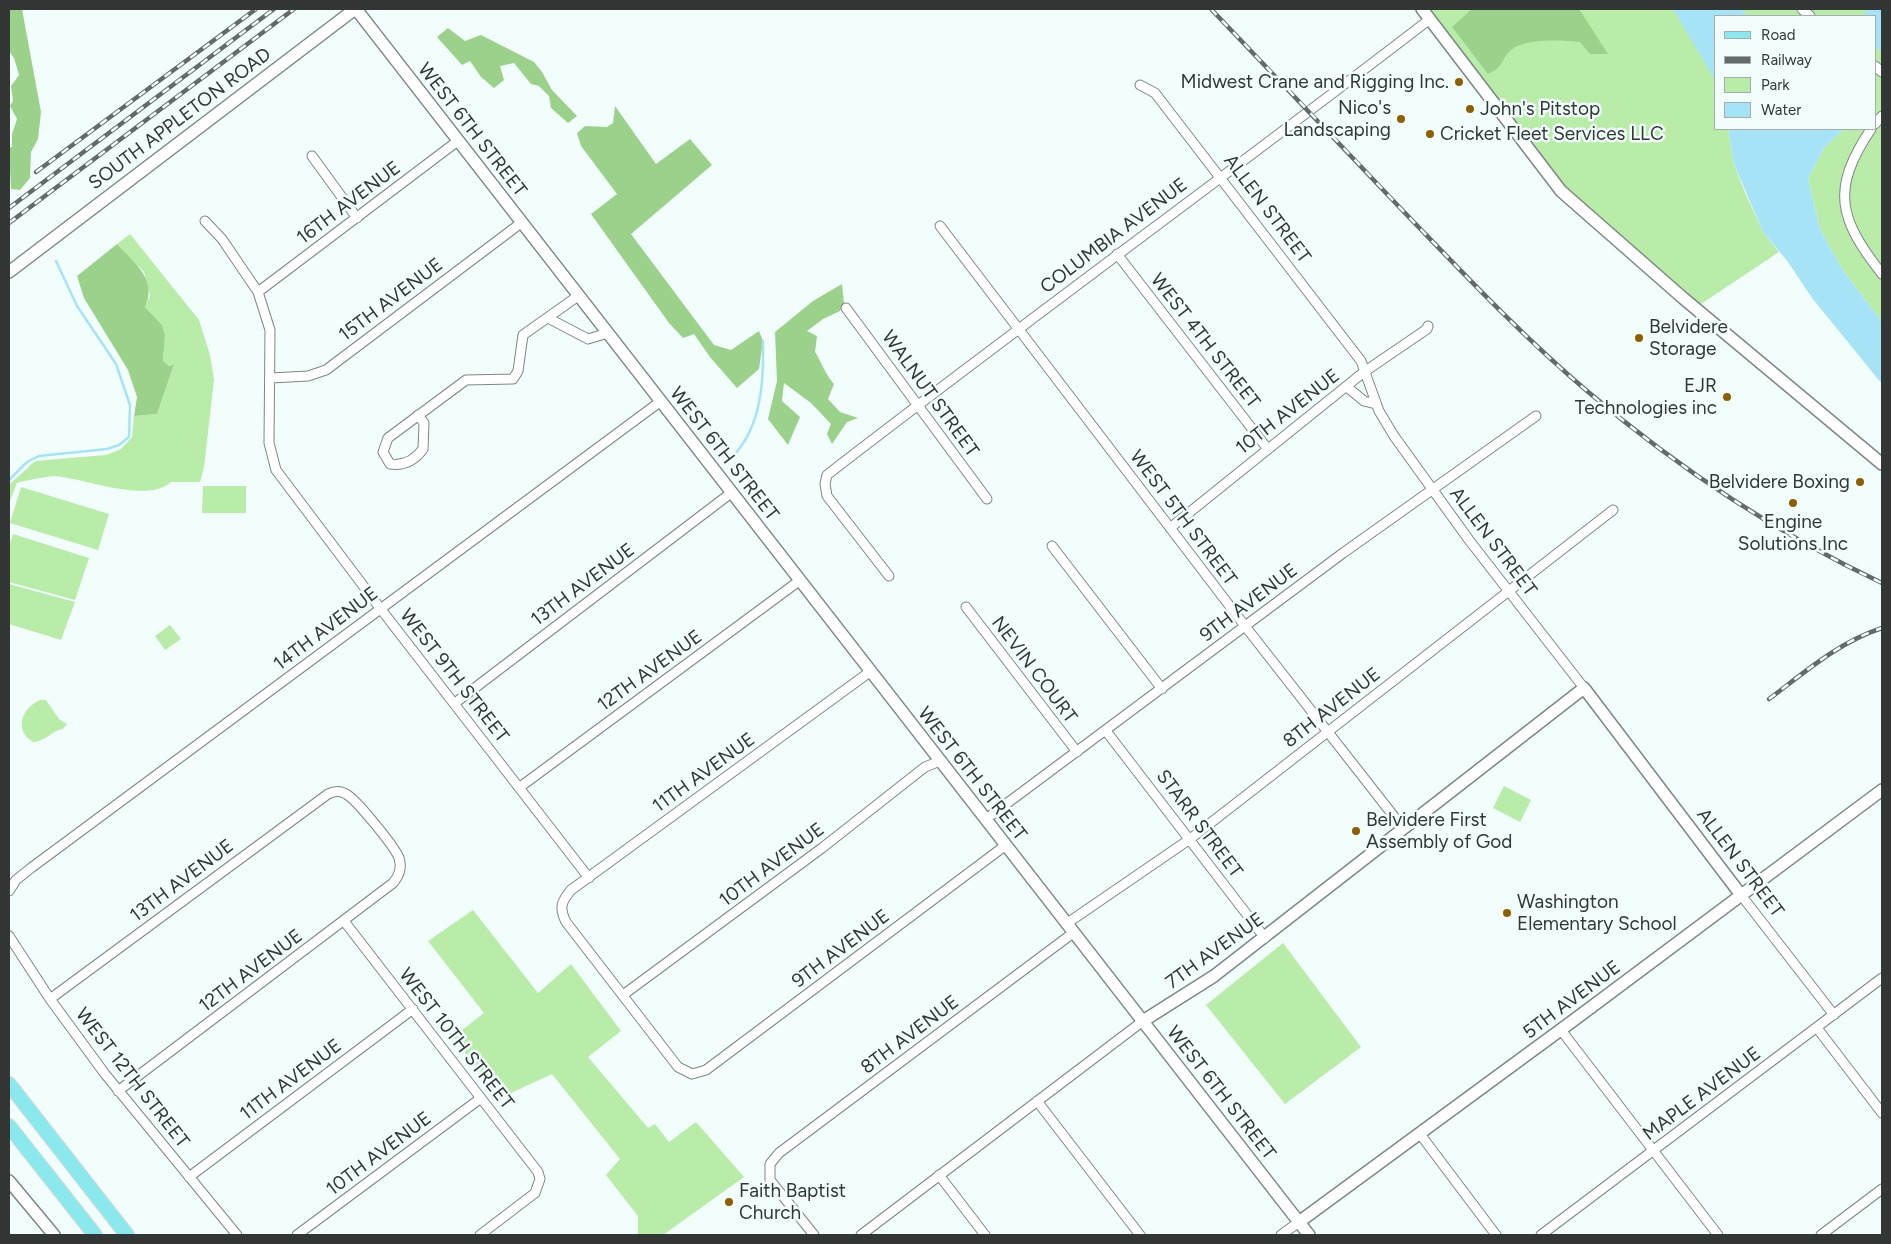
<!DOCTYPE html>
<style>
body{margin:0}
#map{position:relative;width:1891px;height:1244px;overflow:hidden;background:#f1fefb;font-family:Figtree,sans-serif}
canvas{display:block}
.frame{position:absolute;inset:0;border:10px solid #323736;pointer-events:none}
.legend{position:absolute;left:1714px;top:15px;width:162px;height:115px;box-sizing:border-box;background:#f1fefb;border:1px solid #a5aeac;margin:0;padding:6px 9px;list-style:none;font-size:15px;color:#323736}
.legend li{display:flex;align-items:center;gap:10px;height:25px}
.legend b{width:25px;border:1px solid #a5aeac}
</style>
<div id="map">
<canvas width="1891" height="1244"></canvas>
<div class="frame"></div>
<ul class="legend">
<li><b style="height:6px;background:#8be9ed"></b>Road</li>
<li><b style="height:6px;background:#636a69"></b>Railway</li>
<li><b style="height:14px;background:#b9eba9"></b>Park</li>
<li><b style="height:14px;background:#a7e3f6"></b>Water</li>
</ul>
</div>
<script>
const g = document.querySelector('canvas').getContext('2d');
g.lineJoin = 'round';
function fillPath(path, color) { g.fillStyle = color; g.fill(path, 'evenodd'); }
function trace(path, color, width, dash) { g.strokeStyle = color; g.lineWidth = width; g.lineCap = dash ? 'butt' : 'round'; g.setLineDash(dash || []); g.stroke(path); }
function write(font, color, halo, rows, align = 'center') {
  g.font = font + ' Figtree,sans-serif'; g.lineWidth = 5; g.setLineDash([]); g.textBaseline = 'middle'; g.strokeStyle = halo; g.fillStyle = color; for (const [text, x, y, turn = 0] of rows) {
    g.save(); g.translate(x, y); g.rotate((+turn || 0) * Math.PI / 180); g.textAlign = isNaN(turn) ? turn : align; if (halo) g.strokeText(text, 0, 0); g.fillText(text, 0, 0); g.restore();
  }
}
fillPath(new Path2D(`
 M1422 9H1673L1713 74 1715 80V129H1728L1734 164 1744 190 1763 232 1779 252 1695 308 1584 213Z
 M1741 9H1882V322L1842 269 1820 229 1808 179 1824 148 1844 129H1875V16H1748Z
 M130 234 199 320 210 355 214 380 204 467 200 482H171C148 504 83 478 55 476 50 476 22 481 17 483L9 503V485L35 461 106 455 121 449 132 437 134 416 157 414 174 366H169L163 361 165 335 162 325 145 307 150 295 144 272 117 244Z
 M203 486H246V513H202Z
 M21 487 109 514 98 550 10 523Z
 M13 534 89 558 75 600 9 582V547Z
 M9 584 75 602 61 640 9 624Z
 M170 625 181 639 165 650 155 636Z
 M40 700H46L59 719 67 724 63 729C52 730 45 742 33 742 14 731 21 708 40 700Z
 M1504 786 1531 800 1520 822 1493 808Z
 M473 910 538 993 571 964 621 1031 588 1057 648 1128 655 1124 669 1142 696 1122 744 1177 663 1235H638V1216L606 1175 620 1159 552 1074 500 1098 453 1037 484 1013 428 941Z
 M1283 943 1361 1047 1285 1104 1206 1005Z`), '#b9eba9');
fillPath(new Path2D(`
 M9 9H22L41 112 38 139 31 152 30 178 20 190 11 189 9 147H12V134L17 119 10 106 13 101 11 86 19 75 14 58 9 51Z
 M1472 9H1579L1608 54H1590L1580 42C1563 40 1524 38 1511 50 1500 60 1505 66 1488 74L1452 27Z
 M448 28 465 41 481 35 534 62 542 72 552 90 577 116 568 123 551 108 549 96 539 86 531 84 514 63 500 66 504 80 494 88 481 77 470 61 462 65 437 37Z
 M615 106 656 164 690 139 712 165 631 234 714 345 731 350 759 331 763 341 759 369 737 388 710 357 694 334 683 338 669 323 591 214 617 194 581 146 577 133 585 126 607 127 613 123Z
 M117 244C134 262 158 280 145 307L162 325 165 335 163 361 169 366 174 365 157 414 134 416 137 397 128 370 84 298 77 276Z
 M842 284 844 303 840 311 823 319 807 331 817 336 815 352C822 363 825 374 834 384L828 399 840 412 858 418 847 422 832 444 827 434 831 424 811 403 784 383 782 401 800 417 788 445 768 419 777 381 775 332 813 301Z`), '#9cd18b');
fillPath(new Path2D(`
 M1673 9H1741L1748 16H1715V80Z
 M1865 9H1882V52L1875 46V16H1865Z
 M1728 129H1844L1824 148 1808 179 1820 229 1842 269 1882 322V384L1812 298 1788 262 1763 232 1734 164Z`), '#a7e3f6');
trace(new Path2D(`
 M726 463C761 433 764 385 763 341
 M9 480 27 462 39 456 107 449 119 445 129 437 130 405 116 364 77 306 56 261`), '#a7e3f6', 2.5);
const street = new Path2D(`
 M1802 9 1810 16
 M1875 66 1882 72
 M1140 85 1155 93 1361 361 1379 411 1394 436 1469 540 1584 688
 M1875 124 1882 116
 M1871 129C1831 189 1838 218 1882 274
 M312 156 357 218
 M205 221 222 239 258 292 270 330 269 443 276 470 380 608 589 878
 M940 226 1245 626 1403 828
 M1117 254 1267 448
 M258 292 459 140
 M846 308 987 499
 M548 318 588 339 608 333
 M271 378 308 376 326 370 521 223
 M1347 387 1364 401 1376 404
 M418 415 424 423 423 449C415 460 404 466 390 464L383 452 388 438 466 380 513 379 518 371 523 335 578 296
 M1170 528 1364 372 1427 329 1428 326
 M1052 546 1162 689
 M889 576 827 496 825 484 827 475C1026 321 1230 173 1430 19
 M966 607 1077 752
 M871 671 571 890C561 902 559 908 566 922L678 1067 692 1074 706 1070 1006 845
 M455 703 731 493
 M1106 731 1265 938
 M520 787 799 581
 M986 819 1343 553 1536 416
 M9 891 16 880 31 868 661 401
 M1741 895 1834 1015
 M344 921 538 1172 540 1179 535 1193 480 1235
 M1066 924 1190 839 1613 510
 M9 936 50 999 105 1074 237 1235
 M623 995 822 848 925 767 940 761
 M50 999 328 794C334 791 340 790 346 794 356 799 395 847 399 858 402 867 399 876 393 883L118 1091
 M1817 1028 1882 1113
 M1561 1030 1718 1235
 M1037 1101 1140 1235
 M1420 1134 1496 1235
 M939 1175 985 1235
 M189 1177 413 1009
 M297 1235 481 1098
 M814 1235 770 1180V1164L779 1153 1073 933
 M861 1235 1143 1021
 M1281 1235 1299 1222
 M1541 1235 1882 978
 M1821 1235 1882 1189`);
const secondary = new Path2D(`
 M356 9 1309 1235
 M1422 9 1561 191 1683 298 1882 464
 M9 272 355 9
 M1143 1021 1214 976 1584 688 1741 895
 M9 1181 54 1235
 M1299 1222 1574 1020 1882 790`);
const primary = new Path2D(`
 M9 1084 127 1235
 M9 1126 95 1235`);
trace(street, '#7c8885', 11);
trace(secondary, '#7c8885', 14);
trace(primary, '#dadbdb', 16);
trace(street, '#fff', 9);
trace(secondary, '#fff', 11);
trace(primary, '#8be9ed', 14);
const rail = new Path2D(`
 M1211 9C1276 77 1341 145 1405 213 1464 274 1522 336 1587 391 1677 467 1776 533 1882 583
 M36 172 256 9
 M9 208 274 9
 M9 223 294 9
 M1769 699C1805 672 1839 642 1882 628`);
trace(rail, '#636a69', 4.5);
trace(rail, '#f1fefb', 2.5, [8]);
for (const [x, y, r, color] of [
 [1459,82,5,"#8c5f03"],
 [1470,109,5,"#8c5f03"],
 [1401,119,5,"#8c5f03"],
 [1430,134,5,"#8c5f03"],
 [1639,338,5,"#8c5f03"],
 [1727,397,5,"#8c5f03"],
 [1860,482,5,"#8c5f03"],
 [1793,503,5,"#8c5f03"],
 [1356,831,5,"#8c5f03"],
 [1507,913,5,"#8c5f03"],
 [729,1202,5,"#8c5f03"]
]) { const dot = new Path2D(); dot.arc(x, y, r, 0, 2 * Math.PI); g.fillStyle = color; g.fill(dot); trace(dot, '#f1fefb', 2); }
write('19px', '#323736', '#f1fefb', [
 ["Midwest Crane and Rigging Inc.",1449,82,"right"],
 ["Nico's",1391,108,"right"],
 ["Landscaping",1391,130,"right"],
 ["John's Pitstop",1480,109],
 ["Cricket Fleet Services LLC",1440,134],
 ["Belvidere",1649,327],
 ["Storage",1649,349],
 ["EJR",1717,386,"right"],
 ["Technologies inc",1717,408,"right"],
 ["Belvidere Boxing",1850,482,"right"],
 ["Engine",1793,522,"center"],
 ["Solutions Inc",1793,544,"center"],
 ["Belvidere First",1366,820],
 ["Assembly of God",1366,842],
 ["Washington",1517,902],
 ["Elementary School",1517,924],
 ["Faith Baptist",739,1191],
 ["Church",739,1213]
], 'left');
write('19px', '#323736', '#f1fefb', [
 ["SOUTH APPLETON ROAD",180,119,-37],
 ["WEST 6TH STREET",472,130,52],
 ["16TH AVENUE",349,203,-37],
 ["ALLEN STREET",1267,209,53],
 ["COLUMBIA AVENUE",1114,236,-37],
 ["15TH AVENUE",391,300,-37],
 ["WEST 4TH STREET",1205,341,52],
 ["WALNUT STREET",930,394,54],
 ["10TH AVENUE",1288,412,-38],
 ["WEST 6TH STREET",724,454,52],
 ["WEST 5TH STREET",1183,518,53],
 ["ALLEN STREET",1493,542,53],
 ["13TH AVENUE",583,585,-37],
 ["9TH AVENUE",1249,603,-37],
 ["14TH AVENUE",326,629,-37],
 ["NEVIN COURT",1034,670,53],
 ["12TH AVENUE",650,671,-36],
 ["WEST 9TH STREET",454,676,52],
 ["8TH AVENUE",1332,708,-38],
 ["11TH AVENUE",704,773,-36],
 ["WEST 6TH STREET",972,774,52],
 ["STARR STREET",1199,824,53],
 ["ALLEN STREET",1740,863,53],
 ["10TH AVENUE",772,865,-37],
 ["13TH AVENUE",182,881,-37],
 ["9TH AVENUE",841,949,-37],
 ["7TH AVENUE",1215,951,-36],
 ["12TH AVENUE",251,971,-37],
 ["5TH AVENUE",1572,1000,-37],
 ["8TH AVENUE",910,1035,-37],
 ["WEST 10TH STREET",456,1039,52],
 ["WEST 12TH STREET",132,1078,52],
 ["11TH AVENUE",291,1080,-37],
 ["WEST 6TH STREET",1221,1093,52],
 ["MAPLE AVENUE",1702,1094,-37],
 ["10TH AVENUE",379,1154,-37]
]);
</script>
